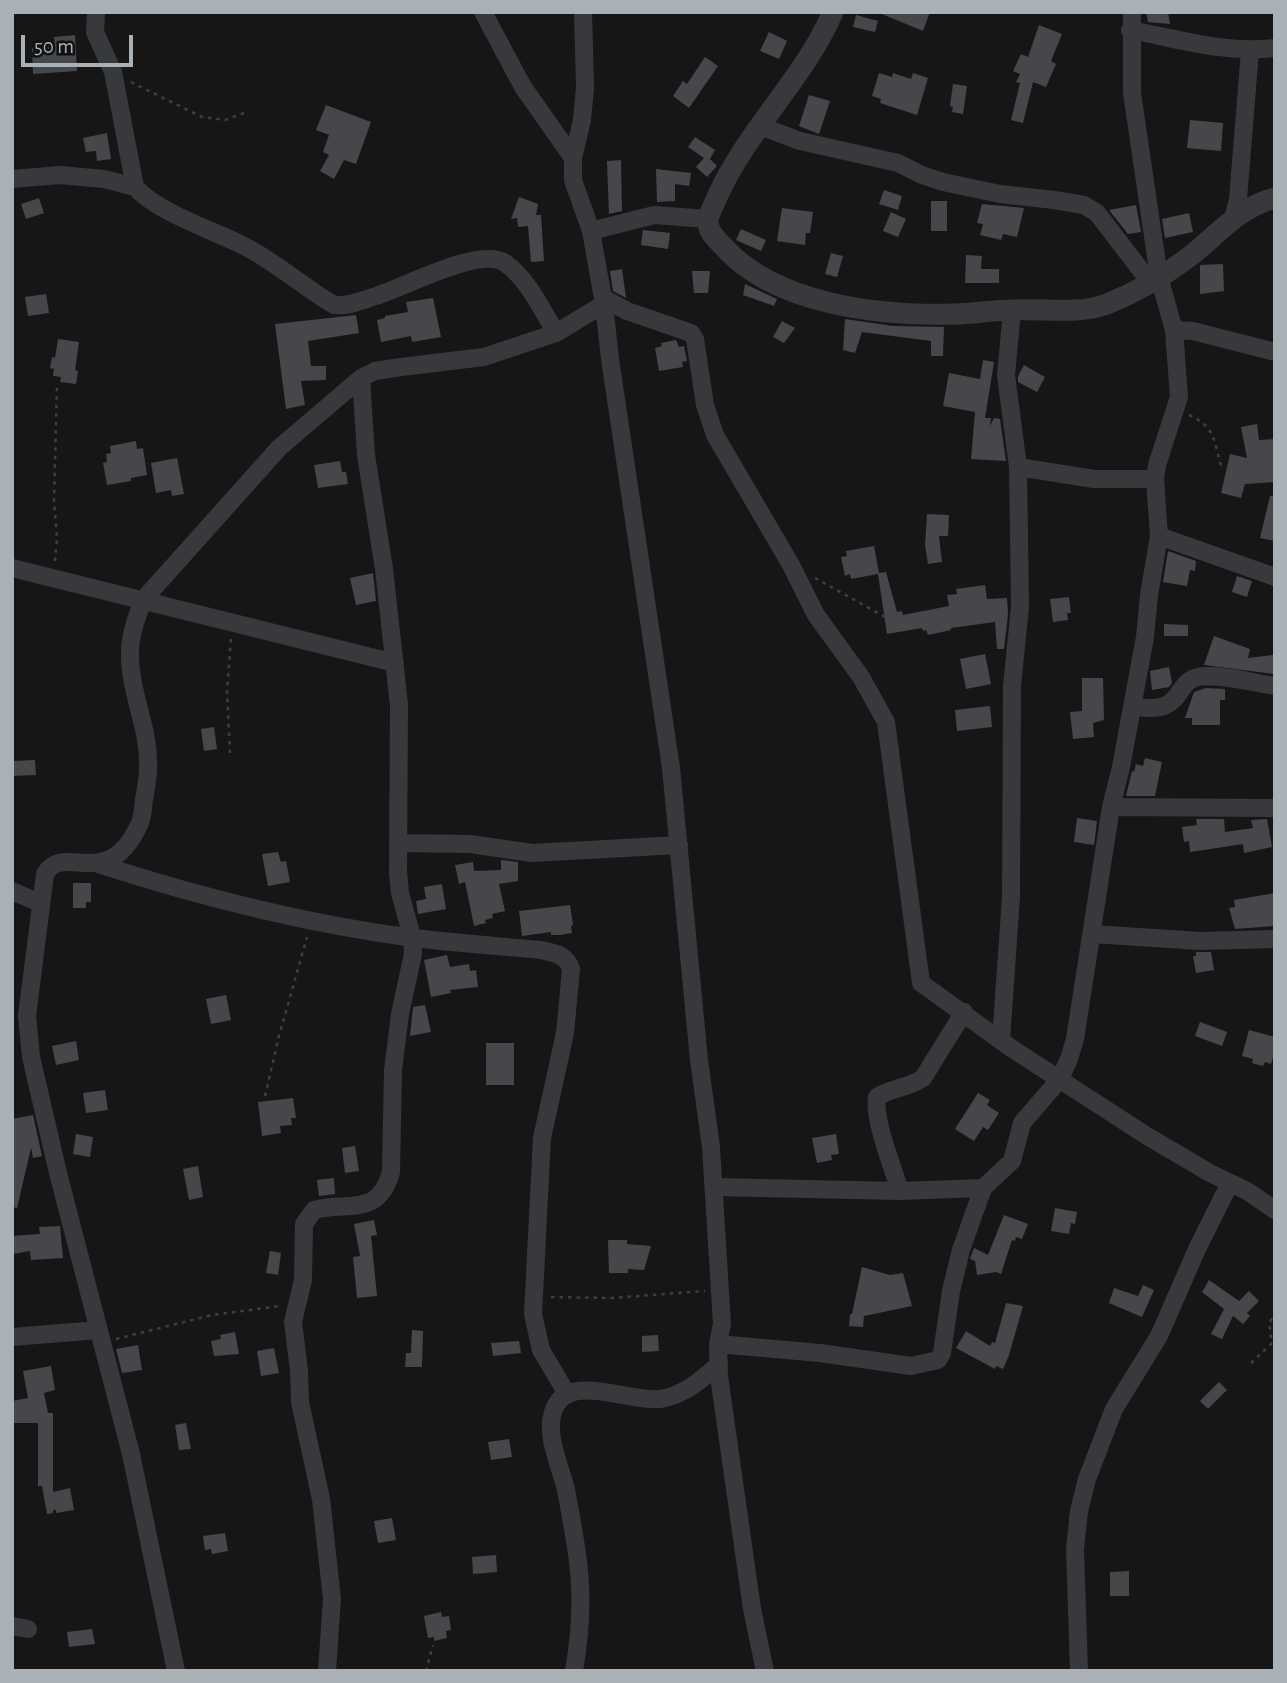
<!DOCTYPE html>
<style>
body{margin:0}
#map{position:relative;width:1287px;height:1683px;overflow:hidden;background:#161617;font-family:"Alegreya Sans",sans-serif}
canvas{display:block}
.frame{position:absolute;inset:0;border:14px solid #a9b0b6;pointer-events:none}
.scale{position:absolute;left:21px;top:35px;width:112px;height:32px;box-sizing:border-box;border:4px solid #a9b0b6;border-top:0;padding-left:9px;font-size:21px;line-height:24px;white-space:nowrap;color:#a9b0b6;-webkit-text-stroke:5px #111112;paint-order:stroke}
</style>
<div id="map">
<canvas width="1287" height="1683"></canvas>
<div class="frame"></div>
<div class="scale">50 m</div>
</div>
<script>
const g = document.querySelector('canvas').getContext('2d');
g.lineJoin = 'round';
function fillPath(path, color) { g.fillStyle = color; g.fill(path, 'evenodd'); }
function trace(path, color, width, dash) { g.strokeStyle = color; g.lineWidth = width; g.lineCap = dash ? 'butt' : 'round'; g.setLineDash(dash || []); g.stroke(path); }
fillPath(new Path2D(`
 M877 12H930L923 31Z
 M1146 12H1168L1170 24 1148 22Z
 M856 15 878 21 875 32 853 27Z
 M1039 25 1062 34 1051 61 1056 64 1046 87 1033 82 1023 123 1011 120 1020 83 1016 82 1020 74 1013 71 1021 54 1028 57Z
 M769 32 787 41 779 59 760 51Z
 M75 35 77 71 33 74 32 48 55 47 54 37Z
 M705 57 718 66 689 108 673 96 683 81 687 84Z
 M879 73 892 77 893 73 911 79 913 73 928 78 917 115 880 103 881 99 872 96Z
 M953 84 967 86 963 114 952 112 953 107 950 106Z
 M809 95 830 101 819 134 799 126Z
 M326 105 371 122 356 164 344 160 334 179 320 171 329 155 323 152 329 135 316 130Z
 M1190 120 1223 123 1221 151 1187 148Z
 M107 133 111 159 97 161 96 151 86 152 83 138Z
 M695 137 715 150 710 159 717 166 707 177 696 167 704 158 688 147Z
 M621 160 622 211 609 214 607 161Z
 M656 169 691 173 689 186 675 184V201L657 202Z
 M884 190 902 196 898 210 879 204Z
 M519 197 538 204 536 215H541L544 261 531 262 528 226 518 227 517 218 511 219Z
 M39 198 44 213 26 219 21 204Z
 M931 201H947V231H931Z
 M982 204 1024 208 1017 237 1003 234 1001 240 980 235 983 224 977 223Z
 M1136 205 1141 232 1128 234 1109 210Z
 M782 208 813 212 810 233H806L805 245 777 241Z
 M891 212 906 219 898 237 883 231Z
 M1189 213 1193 232 1165 238 1162 219Z
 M741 229 766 240 761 251 736 240Z
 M643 230 670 233 668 249 641 245Z
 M831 253 843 256 837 277 825 274Z
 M966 255 982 256 981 269H999V283H965Z
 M1223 264 1224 291 1200 294V265Z
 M622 269 626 298 613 291 610 271Z
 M692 271H710L708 293H694Z
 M745 284 777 299 774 306 743 295Z
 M46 294 49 313 28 316 25 297Z
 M433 298 441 337 412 342 411 336 381 342 377 320 385 318V316L408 312 406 302Z
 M356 315 359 333 308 341 311 366H326V380L301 381 305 405 286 409 275 324Z
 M845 319 893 326 944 327 943 356H931V341L862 332 855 353 843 350Z
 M782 321 795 328 784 343 773 337Z
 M58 339 79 342 75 370 78 371 76 384 60 382 61 377 53 376 54 369 50 368 52 357 55 358Z
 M676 340 679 347 684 346 687 361 682 362 683 367 659 371 655 348 662 346 661 343Z
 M983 360 994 362 985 418H991L990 426 994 418 1000 419 1006 461 971 459 975 412 943 406 949 373 980 379Z
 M1024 365 1045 377 1037 392 1018 382V376Z
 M1257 424 1259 440 1275 439V482L1245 484 1241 498 1221 493 1230 454 1247 458 1241 427Z
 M136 441 137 449 143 448 147 475 131 478V481L107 485 103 463 107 462 106 454 111 453 110 446Z
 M177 458 184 494 172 496 171 490 156 493 151 463Z
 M340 461 342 472H346L348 484 318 488 314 465Z
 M1270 496H1275V541L1260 538Z
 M927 514 949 515 948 536H939L942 562 928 564 925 545Z
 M874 546 879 573 886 572 897 612 902 611 903 615 949 606 947 595 957 594 956 589 985 585 987 599 1007 598 1008 614 1004 649H997L995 622 951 628V630L928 635 926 630 923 631 922 628 887 634 878 574 851 579 850 574 845 576 841 557 847 556 846 551Z
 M1168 551 1196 561 1195 571 1190 570 1187 586 1163 582Z
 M373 573 376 601 356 605 350 578Z
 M1237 576 1252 581 1247 597 1232 592Z
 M1069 597 1071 613H1067L1068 620 1053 622 1050 599Z
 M1164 624 1188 625V636H1164Z
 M1214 636 1250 649 1248 658 1273 655 1274 674 1204 665Z
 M985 654 991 684 966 689 960 659Z
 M1169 667 1172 683 1169 687 1152 690 1150 671Z
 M1082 678H1103L1104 720 1093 723 1094 737 1073 739 1070 712 1082 711Z
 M1206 688 1225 689V700H1220V725H1192V718H1185L1194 692Z
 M990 706 992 727 957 731 955 710Z
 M214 727 217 749 204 751 201 729Z
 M1145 758 1162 762 1155 796H1126L1132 771 1134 772 1136 764 1143 766Z
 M35 760 36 775 12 776V761Z
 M1077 818 1097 821 1094 845 1074 842Z
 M1196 819H1224L1225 832 1253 828 1251 820 1267 819 1272 847 1244 853 1243 844 1190 852 1189 841 1184 842 1182 827 1197 825Z
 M278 852 281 862 286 861 290 882 268 886 262 854Z
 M501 860 518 862V881L499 884 505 911 492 914 493 918 485 920 486 923 474 926 465 882 459 884 455 865 473 862 474 871 501 870Z
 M73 883H91V902H86V908H73Z
 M442 884 446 909 418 914 416 901 426 899 424 887Z
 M1275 893V926L1235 929 1229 908 1235 907 1234 900Z
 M570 905 573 925 571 926 572 933 560 935H551V932L522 936 519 911Z
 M1196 952H1211L1214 970 1196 973 1193 956H1196Z
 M447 955 450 967 469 964 470 971 476 970 478 987 450 990 451 993 431 997 424 960Z
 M226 995 231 1020 211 1024 206 999Z
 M425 1005 431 1032 410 1036 413 1007Z
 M1200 1022 1227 1032 1222 1046 1195 1036Z
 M1249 1030 1275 1037V1051L1271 1064 1265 1062 1263 1066 1252 1063 1253 1059 1242 1056Z
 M76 1041 79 1060 56 1065 52 1046Z
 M486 1043H514V1085H486Z
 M105 1090 108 1110 86 1113 83 1093Z
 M978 1093 990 1100 987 1105 999 1113 988 1130 983 1127 974 1141 955 1129Z
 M293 1098 296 1118H291L292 1125 280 1126 281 1133 262 1136 258 1102Z
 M33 1115 42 1156 33 1158 31 1148 17 1208 12 1207V1119Z
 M76 1134 93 1137 90 1157 73 1154Z
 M836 1134 839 1154 831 1155 832 1160 817 1163 812 1138Z
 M355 1146 359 1171 345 1173 342 1148Z
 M198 1166 203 1197 189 1200 183 1169Z
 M334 1178 335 1194 319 1196 317 1180Z
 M1055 1208 1077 1212 1075 1224 1071 1223 1069 1234 1051 1231Z
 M1004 1215 1028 1224 1022 1239 1016 1237 1015 1241 1012 1240 1001 1274 996 1272 977 1275 975 1261 970 1259 974 1248 988 1255Z
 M374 1220 377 1235 371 1236 377 1296 357 1298 353 1257 360 1256 354 1224Z
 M60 1226 63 1258 31 1260 30 1251 13 1254 12 1236 40 1234 39 1227Z
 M608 1240H627V1244L651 1246 644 1270 628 1269V1273H609Z
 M270 1251 281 1253 278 1275 266 1273Z
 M862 1267 890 1275 903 1273 912 1306 864 1316 863 1327 849 1326 850 1314H852Z
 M1209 1280 1239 1301 1249 1291 1259 1301 1247 1313 1250 1316 1243 1324 1233 1316 1222 1339 1211 1334 1224 1309 1202 1292Z
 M1143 1285 1154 1290 1142 1317 1109 1303 1114 1288 1138 1296Z
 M1006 1303 1023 1306 1009 1355 1003 1369 996 1366 995 1369 956 1348 966 1331 990 1346 992 1342 995 1343Z
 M412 1330 423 1331 422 1367H405L406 1353H411Z
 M235 1332 239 1354 214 1356 211 1341 221 1339 220 1335Z
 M658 1335 659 1351 642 1352V1336Z
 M519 1341 521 1353 493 1356 491 1343Z
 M138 1345 142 1370 122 1373 116 1349Z
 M274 1348 279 1373 261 1376 257 1351Z
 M51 1366 55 1390 44 1393 48 1413H53V1492L70 1488 74 1510 56 1513V1510H53V1513L47 1514 42 1486H38V1423H12V1401L28 1398 23 1371Z
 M1219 1382 1227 1390 1208 1409 1200 1401Z
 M186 1423 191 1449 179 1450 175 1425Z
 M509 1439 512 1457 491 1460 488 1442Z
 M392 1518 396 1540 378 1543 374 1521Z
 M225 1533 228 1551 212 1554 211 1549 205 1550 203 1536Z
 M496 1555 497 1572 473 1574 472 1557Z
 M1129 1571V1596H1110V1572Z
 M441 1612 442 1617 449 1616 451 1630 446 1631 447 1638 434 1641V1637L428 1638 424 1616Z
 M92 1629 95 1644 69 1647 67 1632Z`), '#45474a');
trace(new Path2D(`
 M131 82 202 117 225 120 244 113
 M1189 415C1215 426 1214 441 1221 466
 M55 561 57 538 54 500 57 386
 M815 578 885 617
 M230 753 227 692 231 637
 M265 1096 279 1036 307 937
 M551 1297 611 1298 705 1291
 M116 1339 212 1315 280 1306
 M1251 1363 1272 1343 1269 1323 1275 1315
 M426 1671 433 1645`), '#3d4043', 2.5, [3.5, 5]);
trace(new Path2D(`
 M96 12 95 32 113 72 135 187C158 213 213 230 244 246 276 262 303 287 334 305 348 307 363 300 376 296 405 287 480 246 505 263 528 279 542 310 556 333
 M483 12 523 87 573 158
 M583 12 585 88 582 120 573 158V180L591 231 604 304 610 359 671 768 699 1060 711 1147 722 1324 718 1344 719 1376 752 1609 765 1671
 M1130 30C1179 39 1226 54 1275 48
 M760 126 800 141 898 163 922 175 943 182 1000 194 1054 200 1084 205 1097 213 1150 282
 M12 179 60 175 104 179 135 187
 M1233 220 1238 199 1250 51
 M591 231 654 215 708 219
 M603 298 627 311 691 333 695 339 705 405 715 435 791 565 816 615 861 677 886 722 921 983 1011 1048 1147 1136 1210 1173 1247 1191 1275 1210
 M1174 330 1193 331 1275 352
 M1018 467 1094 479H1155
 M1159 536 1275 577
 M12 568 395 663
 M1133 706C1185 717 1173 682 1198 677 1216 673 1255 683 1275 686
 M1111 807 1275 808
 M398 843 470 844 532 853 679 845
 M98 864C200 897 306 924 414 938 456 943 499 946 541 950 555 953 567 955 571 969L565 1033 542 1138 533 1314 541 1350 567 1394
 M12 891 40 903
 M1092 934 1200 941 1275 939
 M1001 1040 1011 897 1012 686 1020 607 1018 467 1006 375 1012 310
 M714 1187 900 1191 983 1188
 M900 1191C893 1168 873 1119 877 1097 891 1088 909 1088 923 1078L964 1012
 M12 1337 99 1330
 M718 1344 820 1353 911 1366 938 1360 942 1353 951 1291 961 1250 983 1188 1012 1161 1022 1123 1060 1079 1069 1059 1075 1039 1111 807 1121 767 1145 637 1149 595 1159 536 1155 479 1157 465 1179 397 1174 330 1159 277 1132 93V12
 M12 1626 28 1629
 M176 1671 131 1454 58 1173 31 1057 27 1016 45 874C64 841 107 894 139 825 143 818 143 808 144 799 146 788 149 774 148 762 148 725 129 690 130 652 130 634 137 617 143 600L279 448 361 378 375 371 401 367 484 357 556 333 604 304
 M327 1671 332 1599 321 1499 300 1402 299 1371 293 1322 303 1280 304 1224 314 1210C348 1201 378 1218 391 1172L393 1070 400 1014 413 954 412 937 400 893 398 871 399 705 384 569 366 455 361 378
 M574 1671C581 1631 583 1594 577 1554 574 1533 570 1511 566 1490 561 1467 545 1436 553 1412 566 1370 629 1403 660 1399 685 1395 701 1380 719 1364
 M1079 1671 1075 1549 1079 1511 1087 1479 1114 1409 1159 1336 1197 1249 1230 1183`), '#37393c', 18);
trace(new Path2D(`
 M833 12C804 79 748 129 718 195 715 203 709 212 708 220 707 231 716 239 723 246 775 305 880 316 954 314 973 314 993 310 1012 310 1042 308 1078 315 1107 304 1137 292 1167 274 1193 254 1220 232 1240 207 1275 198`), '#37393c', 21);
</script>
